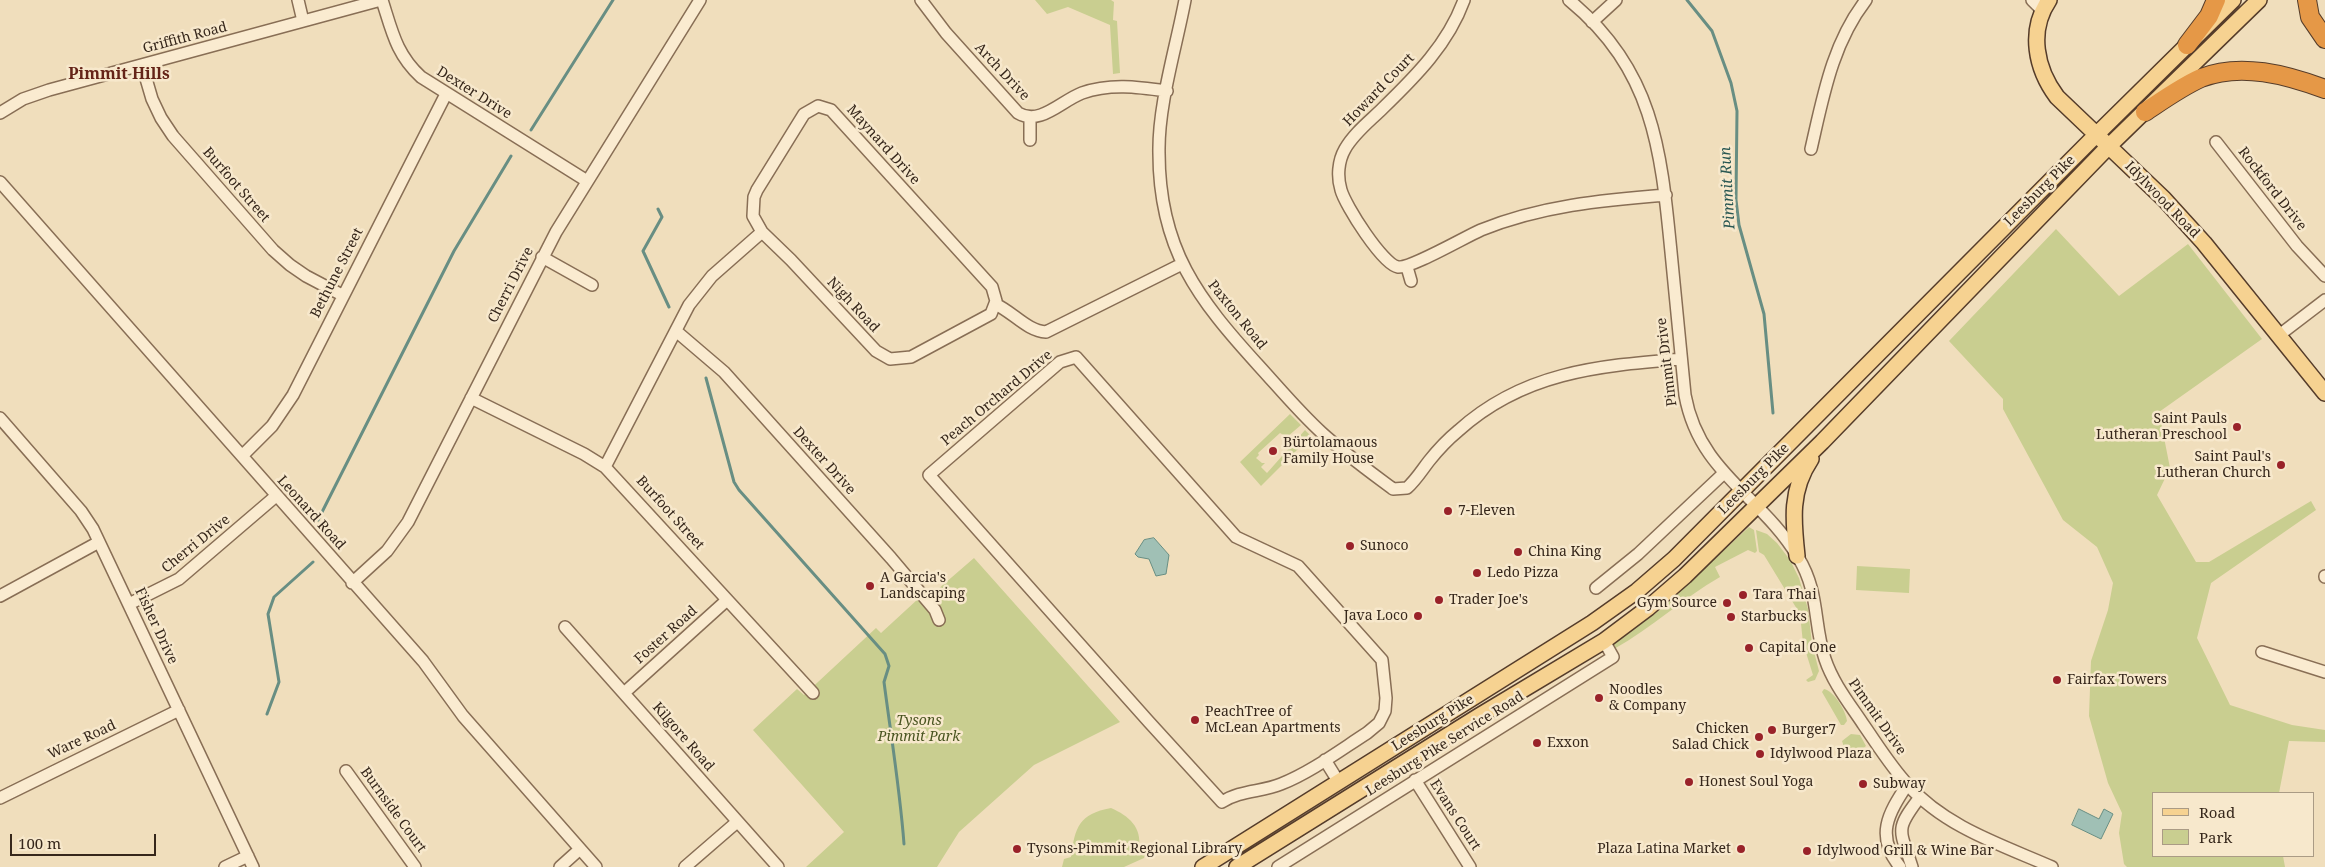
<!DOCTYPE html>
<meta charset="utf-8">
<style>
body{margin:0}
#map{position:relative;width:2325px;height:867px;overflow:hidden;background:#f0debc;font-family:"Noto Serif",serif}
canvas{display:block}
.legend{position:absolute;left:2152px;top:792px;width:162px;height:65px;box-sizing:border-box;background:#f7e8cc;border:1px solid #aa9b85;margin:0;padding:6px 9px;list-style:none;font-size:15px;color:#36271b}
.legend li{display:flex;align-items:center;gap:10px;height:25px}
.legend b{width:25px;border:1px solid #aa9b85}
.scale{position:absolute;left:10px;top:834px;width:146px;height:22px;box-sizing:border-box;border:2px solid #36271b;border-top:0;padding-left:6px;font-size:15px;line-height:18px;white-space:nowrap;color:#36271b;-webkit-text-stroke:4px #f7e8cc;paint-order:stroke}
</style>
<div id="map">
<canvas width="2325" height="867"></canvas>
<ul class="legend">
<li><b style="height:6px;background:#f6d291"></b>Road</li>
<li><b style="height:14px;background:#c9ce90"></b>Park</li>
</ul>
<div class="scale">100 m</div>
</div>
<script>
const g = document.querySelector('canvas').getContext('2d');
g.lineJoin = 'round';
function fillPath(path, color) { g.fillStyle = color; g.fill(path, 'evenodd'); }
function trace(path, color, width, dash) { g.strokeStyle = color; g.lineWidth = width; g.lineCap = dash ? 'butt' : 'round'; g.setLineDash(dash || []); g.stroke(path); }
function write(font, color, halo, rows, align = 'center') {
  g.font = font + ' "Noto Serif",serif'; g.lineWidth = 5; g.setLineDash([]); g.textBaseline = 'middle'; g.strokeStyle = halo; g.fillStyle = color; for (const [text, x, y, turn = 0] of rows) {
    g.save(); g.translate(x, y); g.rotate((+turn || 0) * Math.PI / 180); g.textAlign = isNaN(turn) ? turn : align; if (halo) g.strokeText(text, 0, 0); g.fillText(text, 0, 0); g.restore();
  }
}
fillPath(new Path2D(`
 M1035 0H1111L1114 2 1113 20 1117 21 1120 73 1113 74 1110 25 1068 7 1047 14Z
 M2056 229 2119 296 2188 244 2262 339 2159 412 2170 468 2157 495 2196 562H2209L2311 501 2316 510 2211 583 2197 638 2230 705 2292 725 2325 730V742L2289 741 2279 793H2154V856H2283L2285 867H2127L2124 864 2119 833 2122 813 2108 783 2089 716 2091 661 2108 610 2113 583 2097 547 2063 520 2003 409V399L1949 341Z
 M1290 414 1301 425 1287 437 1280 433 1258 453 1259 455 1256 458 1262 463H1265L1261 467 1267 473 1305 430 1311 436 1261 486 1240 462Z
 M1749 527 1754 530 1757 551 1755 553 1748 550 1715 567 1720 577C1683 598 1652 628 1614 649L1613 645 1661 609Z
 M1756 530 1767 534 1777 543 1790 560 1799 578 1808 609 1812 644 1819 671 1815 680 1808 682 1806 680 1813 675 1803 643 1800 614 1764 555 1759 552Z
 M974 558 1120 722 1034 765 959 832 937 867H806L844 832 753 730 797 689 804 695 876 628 881 633 918 599 922 603Z
 M1857 566 1910 569 1909 593 1856 590Z
 M1824 689C1834 691 1846 711 1847 721L1844 725H1841L1822 692Z
 M1851 734 1860 735 1866 746 1851 758 1846 753 1842 741Z
 M1111 808C1129 816 1142 827 1139 848L1146 851 1144 858 1124 867H1062L1064 859 1071 857C1075 827 1079 814 1111 808Z`), '#c9ce90');
const water = new Path2D(`
 M1154 538 1169 555 1166 574 1156 576 1149 559 1138 557 1135 554 1144 540Z
 M2079 809 2099 819 2104 809 2113 814 2101 839 2072 825Z`);
fillPath(water, '#a0c0b5');
trace(water, '#688e83', 1);
trace(new Path2D(`
 M1687 0 1712 31 1731 83 1737 111 1736 200 1739 225 1764 314 1773 413
 M531 130 613 0
 M658 209 662 217 643 251 669 307
 M706 378 734 482 739 490 885 654 889 666 884 682C891 736 900 790 904 844
 M318 520 454 251 511 156
 M267 714 279 682 268 614 274 597 313 562`), '#688e83', 3);
const minor = new Path2D(`
 M298 0 303 21
 M382 0C392 31 396 54 421 77L587 181
 M921 0 946 33 1018 113C1040 126 1061 101 1082 93 1110 83 1138 87 1167 91
 M1185 0C1176 48 1158 105 1159 153 1159 249 1198 299 1259 366 1280 389 1299 412 1322 433 1344 453 1369 471 1393 489L1407 488C1416 480 1422 470 1429 461 1437 451 1447 440 1458 431 1523 372 1598 366 1681 359
 M1464 0C1448 44 1416 76 1383 108 1370 121 1354 133 1345 149 1338 161 1337 177 1341 190 1345 205 1383 265 1398 267 1410 269 1465 237 1481 230 1540 206 1602 200 1666 195
 M1569 0C1654 70 1661 150 1671 252 1676 300 1680 348 1685 395 1699 473 1762 496 1798 557 1820 593 1813 623 1825 659 1833 683 1849 703 1863 724 1877 744 1891 767 1908 785 1945 827 2002 845 2052 867
 M2032 0 2043 11
 M1592 22 1616 0
 M142 65 152 99 161 118 173 136 273 250 290 265 306 276 342 295
 M818 106 831 110 992 287 996 301 991 314 911 357 890 359 876 351 791 260 762 232 753 216 754 197 757 190 804 114Z
 M0 113 23 99 49 90 381 0
 M1030 118V140
 M2216 142 2297 246 2325 276
 M1811 149C1823 97 1832 44 1866 0
 M0 182 423 661 463 716 596 867
 M542 257 592 285
 M1407 267 1411 281
 M995 304C1013 312 1027 331 1046 332L1182 264
 M676 331 724 372 891 558 935 610 939 620
 M2278 336 2325 300
 M1076 357 1236 537 1298 566 1382 660 1386 698 1385 711 1379 723 1367 733C1339 751 1311 772 1281 784 1262 792 1240 790 1222 802L1149 722 929 475 1060 362Z
 M471 398 584 454 605 467 813 693
 M0 418 81 511 93 529 253 867
 M242 456 272 426 293 395 446 94
 M605 467 689 305 712 276 762 232
 M2325 576V577
 M352 583 387 551 408 522 556 232 700 0
 M1596 588 1638 554 1724 473
 M0 596 99 542
 M129 604 179 579 276 496
 M565 627 778 867
 M2262 652 2325 672
 M624 693 727 600
 M1325 760 1338 781
 M346 771 415 867
 M1415 780 1470 867
 M0 798 179 710
 M225 867 248 856
 M560 867 580 849
 M685 867 737 822
 M1278 867 1613 657 1604 641
 M1900 867C1875 836 1888 814 1907 785
 M1912 867C1900 829 1894 831 1920 797`);
const major = new Path2D(`
 M2049 0C2028 31 2036 69 2057 97L2164 199 2204 243 2325 393
 M1797 556C1793 520 1790 490 1811 459
 M1203 867 1592 623 1637 591 1674 559 2096 135 2233 0
 M1237 867 1479 716 1604 641 1648 608 1685 576 1822 442 2109 146 2259 0`);
const highway = new Path2D(`
 M2307 0 2310 17 2325 39
 M2187 45 2209 16 2216 0
 M2145 112C2163 100 2181 87 2201 78 2241 62 2287 75 2325 89`);
trace(minor, '#886e55', 14);
trace(major, '#553c2a', 18);
trace(highway, '#553c2a', 20);
trace(minor, '#faebd0', 11);
trace(major, '#f6d291', 15);
trace(highway, '#e59847', 18);
for (const [x, y, r, color] of [
 [2237,427,5,"#992229"],
 [1273,451,5,"#992229"],
 [2281,465,5,"#992229"],
 [1448,511,5,"#992229"],
 [1350,546,5,"#992229"],
 [1518,552,5,"#992229"],
 [1477,573,5,"#992229"],
 [870,586,5,"#992229"],
 [1743,595,5,"#992229"],
 [1439,600,5,"#992229"],
 [1727,603,5,"#992229"],
 [1418,616,5,"#992229"],
 [1731,617,5,"#992229"],
 [1749,648,5,"#992229"],
 [2057,680,5,"#992229"],
 [1599,698,5,"#992229"],
 [1195,720,5,"#992229"],
 [1772,730,5,"#992229"],
 [1759,737,5,"#992229"],
 [1537,743,5,"#992229"],
 [1760,754,5,"#992229"],
 [1689,782,5,"#992229"],
 [1863,784,5,"#992229"],
 [1017,849,5,"#992229"],
 [1741,849,5,"#992229"],
 [1807,851,5,"#992229"]
]) { const dot = new Path2D(); dot.arc(x, y, r, 0, 2 * Math.PI); g.fillStyle = color; g.fill(dot); trace(dot, '#f7e8cc', 2); }
write('14px', '#36271b', '#f7e8cc', [
 ["Griffith Road",185,38,-15],
 ["Arch Drive",1002,72,47],
 ["Howard Court",1379,90,-46],
 ["Dexter Drive",474,93,32],
 ["Maynard Drive",883,145,48],
 ["Burfoot Street",236,185,49],
 ["Rockford Drive",2272,189,52],
 ["Leesburg Pike",2040,191,-45],
 ["Idylwood Road",2162,200,46],
 ["Bethune Street",337,273,-63],
 ["Cherri Drive",511,285,-63],
 ["Nigh Road",853,305,47],
 ["Paxton Road",1237,315,51],
 ["Pimmit Drive",1667,362,-97],
 ["Peach Orchard Drive",997,398,-40],
 ["Dexter Drive",824,461,48],
 ["Leesburg Pike",1754,479,-45],
 ["Leonard Road",311,513,48],
 ["Burfoot Street",670,513,48],
 ["Cherri Drive",196,544,-39],
 ["Fisher Drive",156,626,65],
 ["Foster Road",666,635,-42],
 ["Pimmit Drive",1877,717,55],
 ["Leesburg Pike",1433,723,-32],
 ["Kilgore Road",683,737,49],
 ["Ware Road",82,740,-25],
 ["Leesburg Pike Service Road",1445,744,-32],
 ["Burnside Court",393,810,54],
 ["Evans Court",1455,815,57]
]);
write('14px', '#36271b', '#f7e8cc', [
 ["Saint Pauls",2227,419,"right"],
 ["Lutheran Preschool",2227,435,"right"],
 ["Bürtolamaous",1283,443],
 ["Family House",1283,459],
 ["Saint Paul's",2271,457,"right"],
 ["Lutheran Church",2271,473,"right"],
 ["7-Eleven",1458,511],
 ["Sunoco",1360,546],
 ["China King",1528,552],
 ["Ledo Pizza",1487,573],
 ["A Garcia's",880,578],
 ["Landscaping",880,594],
 ["Tara Thai",1753,595],
 ["Trader Joe's",1449,600],
 ["Gym Source",1717,603,"right"],
 ["Java Loco",1408,616,"right"],
 ["Starbucks",1741,617],
 ["Capital One",1759,648],
 ["Fairfax Towers",2067,680],
 ["Noodles",1609,690],
 ["& Company",1609,706],
 ["PeachTree of",1205,712],
 ["McLean Apartments",1205,728],
 ["Chicken",1749,729,"right"],
 ["Salad Chick",1749,745,"right"],
 ["Burger7",1782,730],
 ["Exxon",1547,743],
 ["Idylwood Plaza",1770,754],
 ["Honest Soul Yoga",1699,782],
 ["Subway",1873,784],
 ["Tysons-Pimmit Regional Library",1027,849],
 ["Plaza Latina Market",1731,849,"right"],
 ["Idylwood Grill & Wine Bar",1817,851]
], 'left');
write('italic 14px', '#495420', '#f7e8cc', [
 ["Tysons",919,721],
 ["Pimmit Park",919,737]
]);
write('italic 15px', '#295752', '#f7e8cc', [
 ["Pimmit Run",1728,188,-93]
]);
write('bold 16px', '#652418', '#f7e8cc', [
 ["Pimmit Hills",119,74]
]);
</script>
